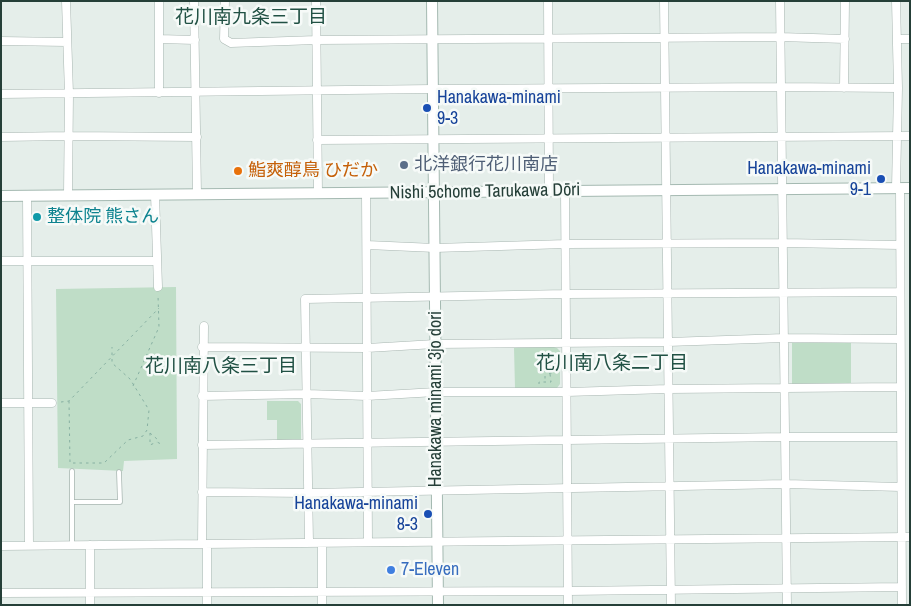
<!DOCTYPE html>
<html>
<head>
<meta charset="utf-8">
<style>
  body { margin:0 }
  #map { position:relative; width:911px; height:606px; overflow:hidden; background:#e5eeea; font-family:"Archivo Narrow",sans-serif }
  canvas { display:block }
  .frame { position:absolute; inset:0; border:2px solid #253f38; pointer-events:none }
</style>
</head>
<body>
<div id="map">
<canvas width="911" height="606"></canvas>
<div class="frame"></div>
</div>
<script>
const ctx = document.querySelector('canvas').getContext('2d');
ctx.lineJoin = 'round';
function fillPath(path, color) { ctx.fillStyle = color; ctx.fill(path, 'evenodd'); }
const poly = rows => new Path2D(rows.map(r => 'M' + r).join(''));
function strokePath(path, color, width, dash) { ctx.strokeStyle = color; ctx.lineWidth = width; ctx.lineCap = dash ? 'butt' : 'round'; ctx.setLineDash(dash || []); ctx.stroke(path); }
function write(font, color, halo, rows, align = 'center') {
  ctx.font = font + ' "Archivo Narrow","Noto Sans JP",sans-serif'; ctx.lineWidth = 5; ctx.setLineDash([]); ctx.textBaseline = 'middle'; ctx.strokeStyle = halo; ctx.fillStyle = color; for (const [text, x, y, turn = 0] of rows) {
    ctx.save(); ctx.translate(x, y); ctx.rotate((+turn || 0) * Math.PI / 180); ctx.textAlign = isNaN(turn) ? turn : align; if (halo) ctx.strokeText(text, 0, 0); ctx.fillText(text, 0, 0); ctx.restore();
  }
}
const green = poly([
  [176,287,177,459,124,461,123,471,58,468,56,289],
  [851,342,851,384,792,385,792,343],
  [542,343,557,348,560,351,560,384,557,388,539,392,515,388,514,348],
  [267,401,298,401,301,404,301,440,277,440,277,420,267,420]
]);
const path = poly([
  [541,352,541,354,552,354,552,373,545,374],
  [541,354,541,359,545,359,545,382],
  [539,384,539,382,551,382,550,374],
  [133,386,159,327,158,295],
  [69,401,70,463,104,463,128,440,143,436,147,430,149,410,130,379,112,363,112,347],
  [61,402,69,401,159,308],
  [150,433,150,445,157,442],
  [150,433,157,439,157,442,161,444]
]);
const lane = poly([
  [72,471,72,545],
  [72,502,120,502,119,472]
]);
const street = poly([
  [66,1,69,94,68,194],
  [194,1,197,194],
  [225,1,224,39,231,43,316,40,780,37,845,39],
  [316,1,318,193],
  [548,1,549,191],
  [664,1,671,605],
  [780,1,787,605],
  [896,1,898,88],
  [159,39,195,40],
  [897,39,910,39],
  [1,41,67,42],
  [844,88,845,1],
  [159,93,159,1],
  [1,94,433,89,781,87,898,88,896,188],
  [1,137,67,136,197,137],
  [317,140,910,136],
  [900,188,902,605],
  [565,191,568,605],
  [366,193,368,542],
  [155,194,158,287],
  [27,195,29,545],
  [367,245,435,248,566,244,783,243,900,245],
  [1,261,157,261],
  [202,347,367,348,435,344,668,342,784,338,900,339],
  [202,396,307,394,367,396,436,392,567,392,668,389,901,387],
  [1,403,52,403],
  [202,445,785,437,901,437],
  [202,492,308,493,786,484,901,487],
  [309,543,305,299,566,294,900,292],
  [322,543,322,605],
  [202,544,204,326],
  [207,544,207,605],
  [90,545,90,605],
  [1,546,910,537],
  [1,593,568,591,902,587]
]);
const secondary = poly([
  [432,1,438,605],
  [1,196,910,188]
]);
const markers = [
  [427,108,5,"#1a4fb4"],
  [404,165,5,"#5c6f8a"],
  [238,171,5,"#e8710a"],
  [881,179,5,"#1a4fb4"],
  [37,217,5,"#0f9aa8"],
  [428,514,5,"#1a4fb4"],
  [391,570,5,"#3f7fe0"]
];
const transitNames = [
  ["Hanakawa-minami",437,98,"left"],
  ["9-3",437,119,"left"],
  ["Hanakawa-minami",871,169],
  ["9-1",871,190],
  ["Hanakawa-minami",418,504],
  ["8-3",418,525]
];
const serviceNames = [
  ["北洋銀行花川南店",414,165]
];
const foodNames = [
  ["鮨爽醇鳥 ひだか",248,171]
];
const streetNames = [
  ["Nishi 5chome Tarukawa Dōri",485,192,-1],
  ["Hanakawa minami 3jo dori",436,399,-90]
];
const cultureNames = [
  ["整体院 熊さん",47,217]
];
const shopNames = [
  ["7-Eleven",401,570]
];
const neighbourhoodNames = [
  ["花川南九条三丁目",251,18],
  ["花川南八条二丁目",612,364],
  ["花川南八条三丁目",221,367]
];
fillPath(green, '#bfddc7');
strokePath(lane, '#a8b6b1', 5.5);
strokePath(street, '#a8b6b1', 9);
strokePath(secondary, '#a4b9b1', 12);
strokePath(path, '#87b0a2', 1, [2.5, 4]);
strokePath(lane, '#fff', 4);
strokePath(street, '#fff', 8);
strokePath(secondary, '#fff', 10);
for (const [x, y, r, color] of markers) { const dot = new Path2D(); dot.arc(x, y, r, 0, 2 * Math.PI); ctx.fillStyle = color; ctx.fill(dot); strokePath(dot, '#f6faf8', 2); }
write('18px', '#164399', '#f6faf8', transitNames, 'right');
write('18px', '#4e5e75', '#f6faf8', serviceNames, 'left');
write('18px', '#c56008', '#f6faf8', foodNames, 'left');
write('18px', '#253f38', '#f6faf8', streetNames);
write('18px', '#0d838f', '#f6faf8', cultureNames, 'left');
write('18px', '#366cbe', '#f6faf8', shopNames, 'left');
write('19px', '#215144', '#f6faf8', neighbourhoodNames);
</script>
</body>
</html>
